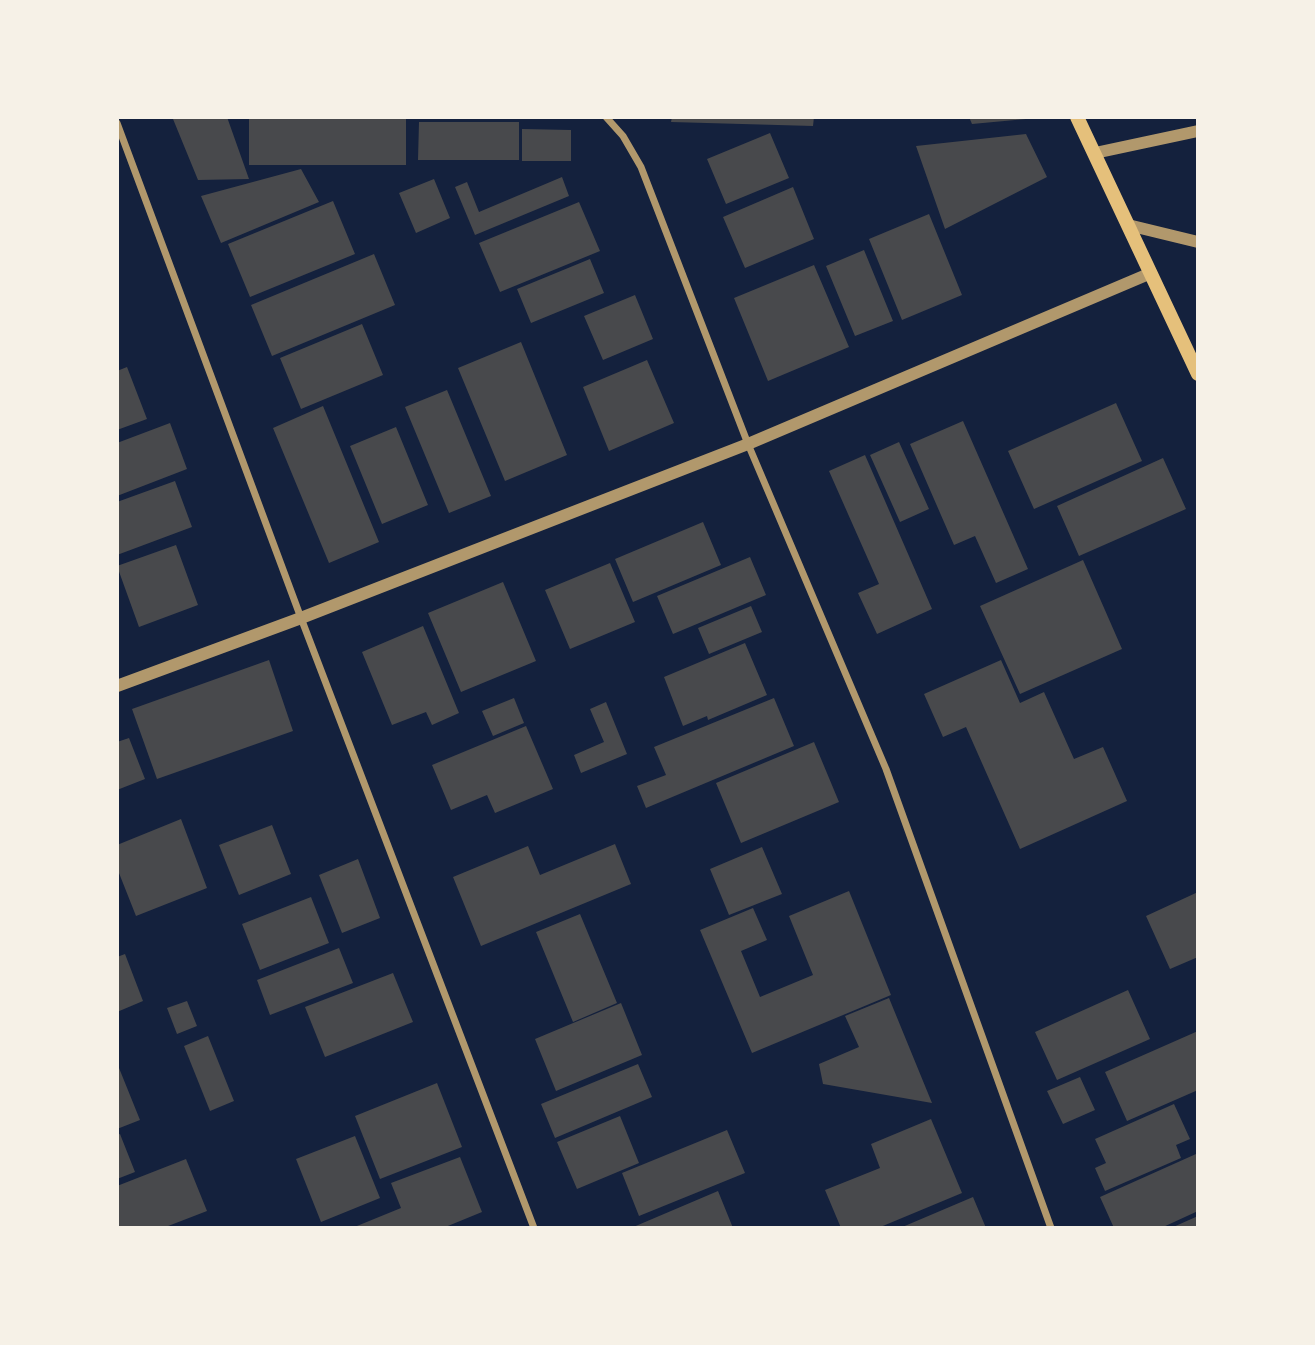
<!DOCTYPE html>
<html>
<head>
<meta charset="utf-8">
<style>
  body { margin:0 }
  #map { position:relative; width:1315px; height:1345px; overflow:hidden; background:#14213d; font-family:Overpass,sans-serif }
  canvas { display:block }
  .frame { position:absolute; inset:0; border:119px solid #f6f1e7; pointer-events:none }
</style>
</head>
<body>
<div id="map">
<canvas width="1315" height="1345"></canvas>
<div class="frame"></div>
</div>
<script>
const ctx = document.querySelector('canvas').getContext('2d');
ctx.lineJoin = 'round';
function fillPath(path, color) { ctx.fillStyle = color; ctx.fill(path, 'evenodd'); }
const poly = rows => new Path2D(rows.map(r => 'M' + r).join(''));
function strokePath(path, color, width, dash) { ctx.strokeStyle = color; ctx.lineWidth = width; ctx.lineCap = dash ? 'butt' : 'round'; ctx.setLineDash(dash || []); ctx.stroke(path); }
const building = poly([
  [188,117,227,117,249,179,198,180,173,119],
  [249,117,406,117,406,165,249,165],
  [672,117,814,117,813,126,671,122],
  [969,117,1026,117,1026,119,972,124],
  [419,122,519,122,519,160,418,160],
  [522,129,571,130,571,161,522,161],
  [770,133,789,178,726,204,707,159],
  [1026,134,1047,177,945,229,916,146],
  [301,169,319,202,221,243,201,196],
  [562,177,569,196,475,235,455,187,467,182,479,212],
  [434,179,450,218,416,233,399,193],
  [793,187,814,239,745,268,723,217],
  [333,201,355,254,250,297,228,244],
  [579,202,600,251,500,292,479,243],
  [929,214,962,295,902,320,869,239],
  [864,250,893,321,855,336,826,266],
  [374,254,395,305,272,356,251,305],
  [590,259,604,293,531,323,517,289],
  [814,265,849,347,768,381,734,298],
  [635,295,653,339,603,360,584,316],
  [362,324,383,375,301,409,280,358],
  [521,342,567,455,505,481,458,368],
  [647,360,674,423,609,451,583,387],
  [127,367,147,419,117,430,117,371],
  [447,390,491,496,449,513,405,407],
  [1116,403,1142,461,1034,509,1008,451],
  [323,406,379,542,329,563,273,428],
  [963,421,1028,569,996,583,975,536,954,545,910,444],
  [170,423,187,469,117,496,117,443],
  [396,427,428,505,382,524,350,446],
  [899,442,929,509,900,522,870,455],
  [865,455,932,609,877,634,858,593,879,584,829,471],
  [1163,458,1186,509,1079,556,1057,506],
  [175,481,192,527,117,555,117,502],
  [703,522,721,565,633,602,615,559],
  [176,545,198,605,139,627,117,566],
  [750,557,766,595,673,634,657,596],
  [1083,560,1122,649,1020,694,980,606],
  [610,563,635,622,570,649,545,590],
  [503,582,536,661,461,692,428,613],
  [751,606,762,632,709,654,698,628],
  [423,626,459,713,432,725,426,712,392,725,362,652],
  [745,643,767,695,708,720,707,716,683,726,664,677],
  [269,660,293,731,157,779,132,709],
  [1001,660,1020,703,1044,692,1074,759,1103,747,1127,801,1020,849,966,727,943,737,924,694],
  [514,698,524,723,493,736,482,711],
  [774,698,794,746,646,808,637,786,666,775,654,747],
  [606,702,627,754,581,773,574,755,604,742,590,709],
  [526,726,553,789,495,813,487,795,451,810,432,765],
  [129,738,145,779,117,790,117,742],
  [814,742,839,802,741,843,716,783],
  [181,819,207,888,136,916,117,868,117,845],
  [272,825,291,874,239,895,219,845],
  [615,844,631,884,481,946,453,877,528,846,540,875],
  [762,847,782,894,729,915,710,869],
  [358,859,380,918,342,933,319,875],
  [849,891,891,995,752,1053,700,930,753,908,767,940,741,951,760,997,813,975,789,916],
  [1198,892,1198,957,1170,969,1146,916],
  [311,897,329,943,260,970,242,924],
  [580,914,617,1003,573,1022,536,932],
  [339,948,353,983,270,1015,257,980],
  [125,954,143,1001,117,1012,117,957],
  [393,973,413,1022,325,1057,305,1007],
  [1128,990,1150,1039,1057,1080,1035,1032],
  [889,998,932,1103,823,1084,819,1064,859,1047,845,1016],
  [187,1001,197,1026,177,1034,167,1008],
  [621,1003,642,1055,556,1091,535,1039],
  [1198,1031,1198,1090,1127,1121,1105,1072],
  [208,1036,234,1101,210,1111,184,1046],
  [117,1063,140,1120,117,1129],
  [638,1064,652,1097,555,1138,541,1104],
  [1080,1077,1095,1110,1063,1124,1047,1091],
  [437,1083,462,1147,380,1179,355,1116],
  [1174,1104,1190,1139,1176,1145,1181,1158,1105,1191,1095,1168,1106,1163,1095,1139],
  [620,1116,639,1163,577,1189,557,1142],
  [931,1119,962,1193,878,1228,841,1228,825,1190,880,1168,871,1144],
  [727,1130,745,1173,639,1216,622,1173],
  [120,1134,135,1172,117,1179,117,1135],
  [355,1136,380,1198,321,1222,296,1159],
  [1196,1154,1198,1159,1198,1211,1161,1228,1114,1228,1100,1197],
  [460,1157,482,1212,443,1228,352,1228,401,1208,391,1183],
  [186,1159,207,1211,163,1228,117,1228,117,1186],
  [718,1191,733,1228,631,1228],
  [973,1197,986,1228,900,1228],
  [1198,1216,1198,1228,1171,1228]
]);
const minor = poly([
  [606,117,623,136,641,167,748,444,886,769,1051,1228],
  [117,123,301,618,534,1228]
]);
const tertiary = poly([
  [1095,153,1198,131],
  [1128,225,1198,242],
  [117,686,301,618,748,444,1151,273]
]);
const secondary = poly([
  [1077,117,1198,374]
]);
fillPath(building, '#48494c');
strokePath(minor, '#b1986c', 7);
strokePath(tertiary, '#b1986c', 12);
strokePath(secondary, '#e5c07b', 14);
</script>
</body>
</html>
